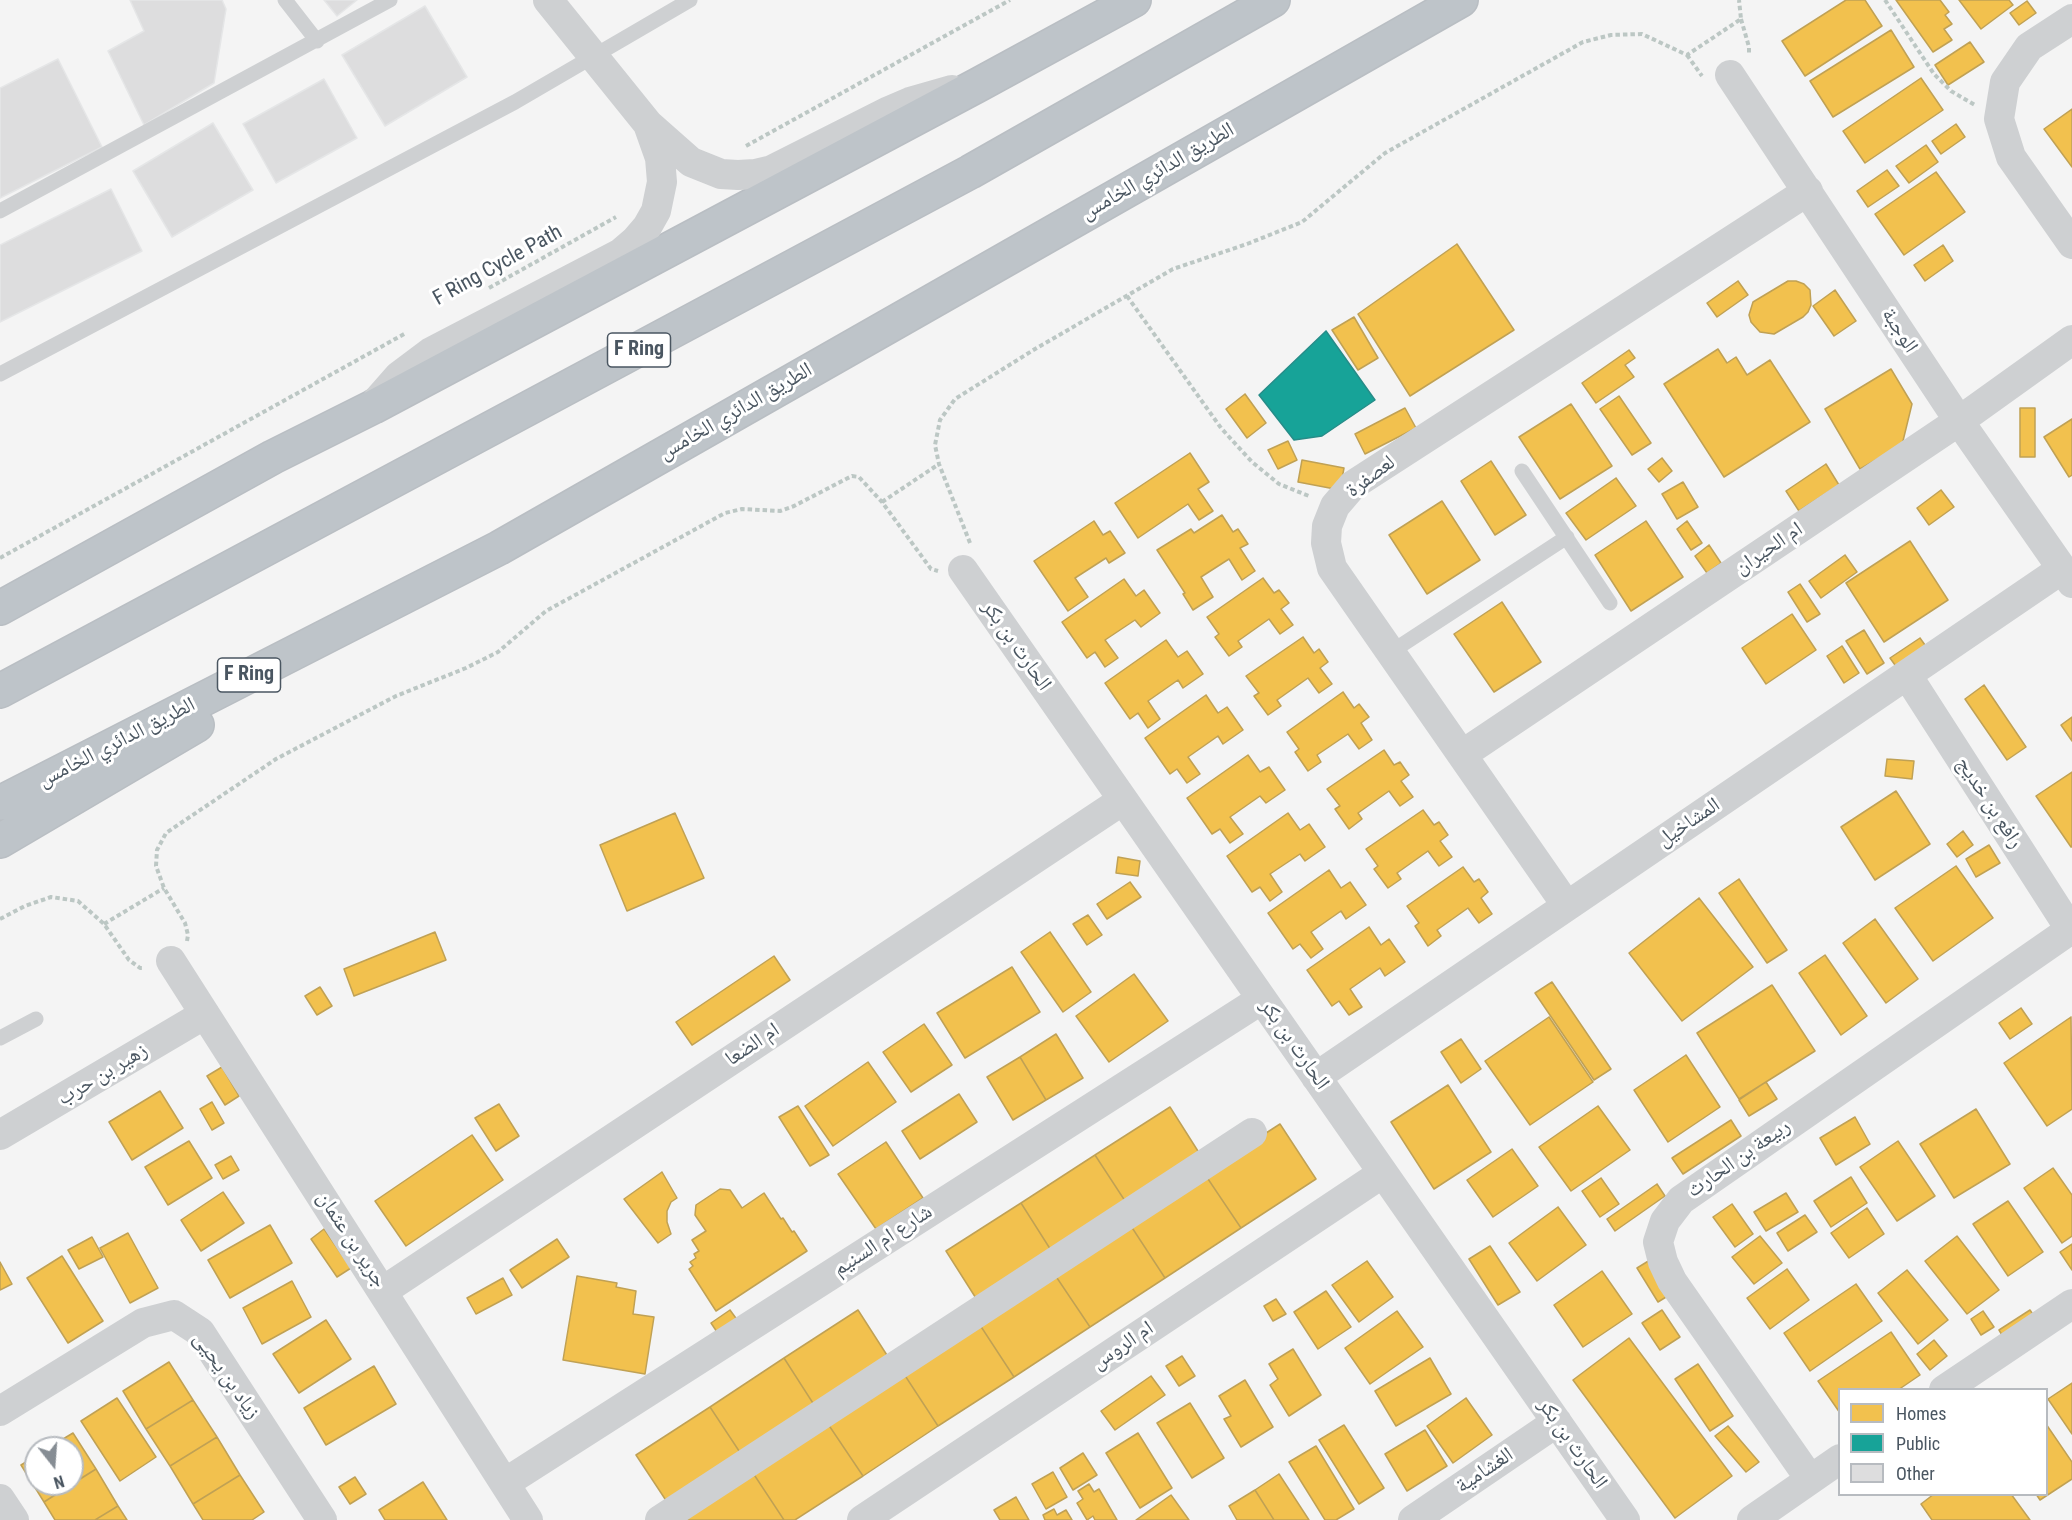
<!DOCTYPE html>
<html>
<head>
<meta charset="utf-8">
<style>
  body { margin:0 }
  #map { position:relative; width:2072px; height:1520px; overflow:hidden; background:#f4f4f4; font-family:"Roboto Condensed",sans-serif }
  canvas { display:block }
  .legend { position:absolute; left:1838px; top:1388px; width:210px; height:108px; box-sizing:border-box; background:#fff; border:2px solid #b7bbc0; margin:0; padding:8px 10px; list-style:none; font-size:18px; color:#4a5661 }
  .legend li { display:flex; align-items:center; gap:12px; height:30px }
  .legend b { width:30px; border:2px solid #b7bbc0 }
  .north { position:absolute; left:24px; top:1436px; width:60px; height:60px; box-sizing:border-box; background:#fff; border:2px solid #b7bbc0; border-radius:50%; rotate:163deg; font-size:16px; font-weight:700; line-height:24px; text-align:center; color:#4a5661 }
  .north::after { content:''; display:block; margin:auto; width:21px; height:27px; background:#868d94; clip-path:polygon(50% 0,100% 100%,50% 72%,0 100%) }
</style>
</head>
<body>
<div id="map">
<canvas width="2072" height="1520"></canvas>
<ul class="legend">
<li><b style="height:16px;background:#f2c14e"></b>Homes</li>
<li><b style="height:16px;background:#17a398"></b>Public</li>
<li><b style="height:16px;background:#ddddde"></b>Other</li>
</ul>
<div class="north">N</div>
</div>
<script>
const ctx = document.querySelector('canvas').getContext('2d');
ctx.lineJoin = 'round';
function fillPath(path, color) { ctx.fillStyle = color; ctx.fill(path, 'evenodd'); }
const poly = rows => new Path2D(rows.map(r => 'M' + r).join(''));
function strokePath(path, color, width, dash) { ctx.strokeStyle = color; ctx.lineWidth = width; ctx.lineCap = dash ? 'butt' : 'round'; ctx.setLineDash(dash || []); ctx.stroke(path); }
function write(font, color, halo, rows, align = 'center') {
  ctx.font = font + ' "Roboto Condensed","Noto Naskh Arabic",sans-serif'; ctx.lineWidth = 6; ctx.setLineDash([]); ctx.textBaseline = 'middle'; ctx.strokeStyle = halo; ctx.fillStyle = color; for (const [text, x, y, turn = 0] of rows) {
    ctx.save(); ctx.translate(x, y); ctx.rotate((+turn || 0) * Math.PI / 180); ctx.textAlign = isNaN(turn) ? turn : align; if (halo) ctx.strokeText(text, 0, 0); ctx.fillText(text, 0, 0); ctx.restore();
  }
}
const homes = poly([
  [1846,0,1865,0,1882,26,1805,76,1782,41,1846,0],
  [1896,0,1940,0,1949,12,1945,15,1952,24,1944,29,1952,40,1933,52,1896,0],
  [1959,0,2009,0,2013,5,1981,29,1959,0],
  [2027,1,2036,13,2019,25,2010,13,2027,1],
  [1891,30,1914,67,1833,117,1810,81,1891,30],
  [1970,42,1984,62,1948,85,1935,65,1970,42],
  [1921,78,1943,110,1865,163,1843,131,1921,78],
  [2072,109,2072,167,2044,129,2072,109],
  [1956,124,1965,137,1941,154,1932,141,1956,124],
  [1926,145,1938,162,1909,183,1896,166,1926,145],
  [1887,170,1899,186,1868,207,1857,191,1887,170],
  [1936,172,1965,212,1904,255,1875,214,1936,172],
  [1457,244,1514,330,1410,396,1358,314,1457,244],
  [1943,245,1953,261,1925,281,1914,265,1943,245],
  [1738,281,1748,295,1717,317,1707,303,1738,281],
  [1788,281,1796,281,1804,284,1810,290,1811,305,1808,312,1803,317,1774,334,1760,332,1751,322,1749,315,1753,302,1788,281],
  [1835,290,1856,321,1834,336,1813,306,1835,290],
  [1354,317,1378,358,1358,370,1332,330,1354,317],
  [1718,349,1727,363,1736,357,1747,375,1770,360,1810,422,1724,477,1664,384,1718,349],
  [1629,350,1635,358,1625,365,1634,377,1596,403,1582,383,1629,350],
  [1891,369,1912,404,1902,445,1860,469,1825,409,1891,369],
  [1245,394,1266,423,1247,438,1226,409,1245,394],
  [1619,396,1651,443,1632,455,1600,409,1619,396],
  [1571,404,1612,466,1560,499,1519,437,1571,404],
  [1405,408,1416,428,1365,454,1355,434,1405,408],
  [2020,408,2035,408,2035,457,2020,457,2020,408],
  [2072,419,2072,475,2069,477,2044,437,2072,419],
  [1288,441,1297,460,1278,469,1268,450,1288,441],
  [1190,453,1209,482,1198,489,1213,511,1199,520,1188,504,1138,538,1115,503,1190,453],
  [1662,458,1672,471,1659,482,1648,469,1662,458],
  [1302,460,1344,468,1340,490,1298,482,1302,460],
  [1491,461,1526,515,1495,535,1461,481,1491,461],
  [1826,464,1839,485,1799,511,1786,491,1826,464],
  [1616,478,1636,506,1586,540,1566,513,1616,478],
  [1683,482,1698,507,1677,519,1662,494,1683,482],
  [1941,490,1954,507,1929,525,1917,508,1941,490],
  [1442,501,1480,560,1427,594,1389,535,1442,501],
  [1222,515,1233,532,1238,529,1248,544,1240,548,1255,571,1242,580,1229,559,1201,577,1213,597,1193,610,1183,594,1185,593,1157,550,1191,529,1194,533,1222,515],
  [1094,521,1103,535,1110,531,1125,553,1109,563,1106,558,1075,578,1088,597,1068,611,1034,561,1094,521],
  [1646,521,1683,577,1631,611,1595,555,1646,521],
  [1687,521,1702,543,1691,550,1677,529,1687,521],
  [1910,541,1948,600,1884,642,1846,583,1910,541],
  [1709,545,1721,563,1707,573,1695,556,1709,545],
  [1845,555,1857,572,1821,598,1809,581,1845,555],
  [1263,578,1274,593,1279,590,1289,603,1281,609,1293,625,1280,634,1269,619,1238,641,1242,647,1229,656,1215,637,1219,634,1207,617,1263,578],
  [1124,579,1136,596,1144,590,1160,613,1141,627,1135,620,1105,640,1118,658,1105,667,1095,652,1087,658,1062,622,1124,579],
  [1800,584,1820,614,1807,622,1788,592,1800,584],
  [1502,602,1541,662,1494,692,1454,634,1502,602],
  [1792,614,1816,650,1766,684,1742,648,1792,614],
  [1864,630,1884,663,1867,674,1846,641,1864,630],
  [1303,637,1314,653,1319,649,1328,662,1320,668,1332,684,1319,693,1308,678,1277,700,1281,706,1268,715,1254,696,1259,693,1246,676,1303,637],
  [1920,638,1930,652,1900,672,1890,658,1920,638],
  [1166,640,1178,657,1187,651,1203,674,1183,688,1178,680,1148,701,1160,719,1148,728,1138,713,1130,719,1105,683,1166,640],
  [1842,646,1859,673,1844,683,1827,656,1842,646],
  [1984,685,2026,747,2007,760,1965,699,1984,685],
  [1343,692,1354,708,1359,704,1369,717,1361,723,1372,740,1359,749,1348,734,1317,755,1321,762,1308,771,1295,752,1299,749,1287,732,1343,692],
  [1206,695,1218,713,1227,707,1243,730,1223,744,1218,736,1188,757,1200,774,1187,783,1177,769,1170,774,1145,738,1206,695],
  [2072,717,2072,741,2061,725,2072,717],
  [1384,750,1394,765,1400,762,1409,775,1401,781,1413,797,1400,806,1389,791,1358,813,1362,819,1349,829,1335,809,1340,806,1327,789,1384,750],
  [1248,755,1260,772,1269,767,1285,790,1266,803,1260,796,1230,817,1243,834,1230,843,1220,829,1212,834,1187,798,1248,755],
  [1887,759,1914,761,1912,779,1885,776,1887,759],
  [2072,772,2072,847,2071,847,2036,796,2072,772],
  [1896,791,1930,844,1875,880,1841,827,1896,791],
  [1423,810,1434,825,1439,822,1448,835,1440,841,1452,857,1439,866,1428,851,1397,873,1401,879,1388,888,1374,869,1378,866,1366,849,1423,810],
  [675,813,704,878,627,911,600,845,675,813],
  [1288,813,1300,830,1309,824,1325,847,1305,861,1300,854,1270,874,1282,892,1270,901,1260,887,1252,892,1227,856,1288,813],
  [1963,831,1973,845,1957,857,1947,844,1963,831],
  [1989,845,2000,863,1976,877,1966,859,1989,845],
  [1118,857,1140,861,1138,876,1116,873,1118,857],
  [1956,866,1993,918,1933,961,1895,908,1956,866],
  [1463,867,1474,882,1479,879,1488,892,1481,898,1492,914,1479,923,1468,908,1437,930,1441,936,1428,946,1415,926,1419,923,1407,906,1463,867],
  [1329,870,1341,888,1350,882,1366,905,1346,919,1341,911,1311,932,1323,949,1311,958,1300,944,1293,949,1268,913,1329,870],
  [1739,879,1787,950,1767,963,1719,893,1739,879],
  [1130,882,1141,897,1107,919,1097,904,1130,882],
  [1699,898,1753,967,1682,1021,1629,953,1699,898],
  [1088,915,1102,935,1087,945,1073,924,1088,915],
  [1875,919,1918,979,1886,1003,1843,943,1875,919],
  [1369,927,1381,945,1389,939,1405,962,1385,976,1380,968,1350,989,1362,1007,1349,1015,1339,1001,1332,1006,1307,970,1369,927],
  [435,932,446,960,354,996,344,969,435,932],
  [1050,932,1091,992,1063,1012,1021,952,1050,932],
  [1825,955,1867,1016,1841,1035,1799,973,1825,955],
  [774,956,790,980,692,1045,676,1022,774,956],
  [1012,967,1040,1012,965,1058,937,1013,1012,967],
  [1134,974,1168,1021,1109,1062,1076,1016,1134,974],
  [1552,982,1611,1069,1594,1080,1535,993,1552,982],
  [1772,985,1815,1051,1739,1099,1697,1033,1772,985],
  [320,987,332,1006,317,1015,305,996,320,987],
  [2021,1008,2032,1024,2010,1039,1999,1023,2021,1008],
  [1549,1017,1593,1082,1530,1125,1485,1061,1549,1017],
  [2071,1017,2072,1109,2047,1126,2004,1063,2071,1017],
  [924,1024,952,1065,911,1092,883,1052,924,1024],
  [1056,1034,1083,1078,1046,1100,1020,1057,1056,1034],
  [1461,1039,1481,1069,1461,1083,1441,1052,1461,1039],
  [1686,1055,1720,1107,1668,1142,1634,1090,1686,1055],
  [1020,1057,1046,1100,1013,1120,987,1077,1020,1057],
  [868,1062,896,1102,833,1146,805,1106,868,1062],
  [222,1067,239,1096,225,1105,207,1076,222,1067],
  [1766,1082,1777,1099,1749,1116,1739,1100,1766,1082],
  [1448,1085,1491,1152,1434,1189,1391,1122,1448,1085],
  [160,1091,183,1128,132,1160,109,1122,160,1091],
  [959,1094,977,1122,920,1159,902,1131,959,1094],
  [212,1102,224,1123,212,1130,200,1109,212,1102],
  [499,1104,519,1136,496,1151,475,1118,499,1104],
  [798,1106,829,1155,810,1166,779,1117,798,1106],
  [1598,1106,1630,1150,1571,1191,1539,1147,1598,1106],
  [1170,1107,1203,1159,1129,1207,1095,1155,1170,1107],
  [1976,1109,2010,1164,1954,1198,1920,1144,1976,1109],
  [1855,1117,1870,1144,1836,1165,1820,1138,1855,1117],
  [1731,1120,1741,1136,1683,1174,1672,1158,1731,1120],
  [1280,1124,1316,1179,1241,1228,1204,1173,1280,1124],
  [472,1135,503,1180,406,1246,375,1201,472,1135],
  [189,1141,212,1178,168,1205,145,1167,189,1141],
  [1898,1141,1935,1196,1897,1221,1860,1167,1898,1141],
  [886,1142,923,1198,876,1229,838,1174,886,1142],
  [1512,1149,1538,1186,1493,1217,1467,1180,1512,1149],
  [1095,1155,1129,1207,1054,1255,1021,1203,1095,1155],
  [231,1156,239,1170,223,1179,215,1165,231,1156],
  [2053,1168,2072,1195,2072,1236,2062,1243,2024,1188,2053,1168],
  [662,1172,677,1198,671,1202,667,1211,667,1222,671,1234,658,1243,624,1199,662,1172],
  [1204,1173,1241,1228,1165,1278,1129,1223,1204,1173],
  [1851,1177,1867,1203,1831,1227,1814,1201,1851,1177],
  [1601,1178,1619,1204,1600,1217,1582,1191,1601,1178],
  [1657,1184,1665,1196,1615,1231,1607,1219,1657,1184],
  [720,1189,730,1190,742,1208,764,1193,781,1219,783,1218,792,1232,794,1231,807,1251,716,1311,689,1269,693,1266,690,1262,696,1258,694,1254,699,1251,692,1240,706,1231,695,1215,696,1205,720,1189],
  [223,1192,244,1223,201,1251,181,1220,223,1192],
  [1786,1193,1798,1212,1766,1231,1754,1212,1786,1193],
  [2008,1201,2043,1252,2008,1276,1973,1224,2008,1201],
  [1021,1203,1054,1255,979,1303,946,1251,1021,1203],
  [1732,1204,1753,1234,1735,1247,1713,1217,1732,1204],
  [1558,1207,1586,1245,1537,1281,1509,1243,1558,1207],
  [1867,1208,1884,1234,1849,1258,1831,1233,1867,1208],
  [1805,1215,1817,1232,1788,1251,1777,1233,1805,1215],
  [1129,1223,1165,1278,1090,1327,1053,1272,1129,1223],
  [270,1225,292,1263,230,1298,208,1260,270,1225],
  [324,1229,351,1268,337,1277,311,1239,324,1229],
  [128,1233,158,1288,130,1303,100,1248,128,1233],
  [1760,1236,1782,1263,1754,1284,1732,1257,1760,1236],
  [1957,1236,1999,1290,1967,1314,1925,1261,1957,1236],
  [92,1237,103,1257,79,1269,68,1250,92,1237],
  [557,1239,569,1257,522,1288,510,1270,557,1239],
  [2072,1244,2072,1270,2060,1252,2072,1244],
  [1490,1246,1520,1292,1498,1305,1469,1259,1490,1246],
  [62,1256,103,1321,68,1343,27,1278,62,1256],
  [1650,1260,1671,1294,1658,1302,1637,1268,1650,1260],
  [1367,1261,1393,1297,1359,1322,1332,1285,1367,1261],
  [0,1262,12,1284,0,1290,0,1262],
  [1787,1269,1809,1300,1770,1329,1747,1298,1787,1269],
  [1907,1270,1948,1320,1918,1344,1878,1293,1907,1270],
  [1602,1271,1632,1314,1583,1347,1554,1305,1602,1271],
  [1053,1272,1090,1327,1014,1377,978,1322,1053,1272],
  [577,1276,617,1283,616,1287,636,1291,633,1314,654,1317,645,1374,563,1360,577,1276],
  [503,1278,512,1295,476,1314,467,1298,503,1278],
  [292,1281,311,1317,262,1344,243,1308,292,1281],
  [1856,1284,1882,1321,1810,1371,1784,1333,1856,1284],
  [1326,1291,1351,1327,1318,1349,1294,1312,1326,1291],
  [1276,1299,1286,1314,1273,1321,1264,1306,1276,1299],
  [730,1310,738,1321,719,1335,711,1323,730,1310],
  [858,1310,892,1363,818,1411,784,1358,858,1310],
  [1662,1310,1680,1337,1660,1350,1642,1323,1662,1310],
  [2030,1310,2038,1322,2006,1342,1999,1330,2030,1310],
  [1397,1311,1423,1347,1370,1384,1345,1348,1397,1311],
  [1983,1311,1994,1327,1981,1335,1971,1319,1983,1311],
  [326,1320,351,1359,299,1393,273,1354,326,1320],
  [978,1322,1014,1377,938,1426,902,1371,978,1322],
  [1891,1332,1920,1375,1898,1390,1840,1390,1840,1413,1818,1381,1891,1332],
  [1629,1338,1732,1476,1675,1518,1573,1380,1629,1338],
  [1934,1340,1947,1356,1930,1370,1917,1354,1934,1340],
  [1293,1349,1321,1395,1289,1416,1270,1385,1278,1379,1269,1364,1293,1349],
  [1182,1356,1195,1376,1179,1386,1166,1366,1182,1356],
  [784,1358,818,1411,745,1460,710,1407,784,1358],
  [1430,1358,1451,1394,1396,1426,1375,1391,1430,1358],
  [169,1362,193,1400,146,1429,123,1391,169,1362],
  [1698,1364,1733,1416,1710,1431,1675,1379,1698,1364],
  [374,1366,396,1404,326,1445,304,1408,374,1366],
  [902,1371,938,1426,863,1476,826,1421,902,1371],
  [1151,1376,1165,1395,1115,1430,1101,1411,1151,1376],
  [1245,1380,1273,1427,1241,1447,1224,1419,1231,1416,1219,1396,1245,1380],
  [2072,1383,2072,1434,2048,1399,2072,1383],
  [117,1398,156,1457,120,1481,81,1421,117,1398],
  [1466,1398,1492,1435,1453,1463,1427,1426,1466,1398],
  [193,1400,217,1437,170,1466,146,1429,193,1400],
  [1190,1403,1224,1458,1192,1478,1157,1423,1190,1403],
  [710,1407,745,1460,671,1508,636,1455,710,1407],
  [826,1421,863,1476,795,1520,784,1520,751,1470,826,1421],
  [2046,1424,2072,1462,2072,1479,2040,1500,2036,1494,2046,1494,2046,1424],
  [1344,1425,1384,1488,1359,1504,1319,1440,1344,1425],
  [1728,1426,1759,1462,1746,1472,1715,1436,1728,1426],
  [1425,1430,1447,1466,1407,1491,1385,1454,1425,1430],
  [73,1433,96,1469,72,1484,72,1448,48,1448,73,1433],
  [1138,1433,1172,1488,1140,1508,1106,1453,1138,1433],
  [217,1437,240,1475,193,1504,170,1466,217,1437],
  [1316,1446,1354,1509,1336,1520,1325,1520,1289,1462,1316,1446],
  [1083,1453,1097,1475,1073,1490,1060,1468,1083,1453],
  [36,1456,36,1484,72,1484,44,1502,21,1465,36,1456],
  [96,1469,118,1506,95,1520,55,1520,44,1502,96,1469],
  [751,1470,784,1520,676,1520,751,1470],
  [1053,1472,1067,1497,1046,1509,1032,1484,1053,1472],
  [1279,1474,1309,1520,1274,1520,1255,1490,1279,1474],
  [240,1475,264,1512,252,1520,203,1520,193,1504,240,1475],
  [355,1477,366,1494,350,1504,339,1487,355,1477],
  [423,1482,447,1520,385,1520,379,1510,423,1482],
  [1089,1484,1094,1492,1099,1489,1117,1520,1095,1520,1093,1516,1087,1520,1077,1503,1083,1499,1078,1491,1089,1484],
  [1255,1490,1274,1520,1237,1520,1229,1506,1255,1490],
  [1934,1494,2011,1494,2030,1520,1932,1520,1921,1504,1934,1494],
  [1171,1495,1189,1520,1136,1520,1171,1495],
  [1016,1497,1029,1520,1000,1520,994,1510,1016,1497],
  [118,1506,127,1520,95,1520,118,1506],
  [1054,1509,1057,1515,1066,1510,1072,1520,1045,1520,1043,1515,1054,1509]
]);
const public = poly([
  [1326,331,1375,400,1322,436,1294,440,1259,395,1326,331]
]);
const building = poly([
  [130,0,222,0,226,9,214,83,144,125,108,51,144,31,130,0],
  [324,0,357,0,337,16,324,0],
  [425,6,467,77,385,126,342,55,425,6],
  [58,59,102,147,0,198,0,88,58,59],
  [324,79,357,138,276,183,243,124,324,79],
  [213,123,253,190,172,237,133,171,213,123],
  [111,189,142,251,0,322,0,245,111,189]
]);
const path = poly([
  [1885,0,1934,74,1951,91,1975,105],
  [1741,19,1749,47,1749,55],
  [1687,55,1702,76],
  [746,146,1010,0],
  [489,288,616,217],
  [1127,296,1221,428,1252,462,1279,484,1309,496],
  [882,502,939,464],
  [970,543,939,464,935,445,940,420,955,399,1035,349,1173,269,1247,244,1302,222,1385,153,1583,42,1611,35,1642,34,1687,55,1741,19,1739,0],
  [0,558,406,333],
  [0,919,25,906,51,897,78,901,104,924,129,960,140,968,144,968],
  [104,924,164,888],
  [187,941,188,935,185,923,164,888,156,866,157,850,166,833,276,759,396,696,466,668,498,652,546,611,725,513,742,509,780,511,794,506,846,479,852,476,859,477,882,502,931,569,938,571]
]);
const lane = poly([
  [285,0,317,41],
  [0,211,390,0],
  [0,374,515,102,690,0],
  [1522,471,1610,603],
  [1391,652,1567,537],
  [0,1038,36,1019]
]);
const street = poly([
  [548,0,648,124,691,162,721,174,738,175,755,174,772,170,889,111,910,102,952,90],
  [2072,19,2029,47,2005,82,1999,119,2011,157,2072,244],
  [1730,75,1959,421,2072,583],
  [377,401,399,376,431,352,621,253,635,241,647,227,656,211,662,182,660,158,649,127],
  [963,570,1625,1520],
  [1907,675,2072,932],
  [1463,754,1959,421,2072,340],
  [1567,906,1332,568,1326,543,1327,526,1335,506,1353,485,1808,191],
  [171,961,528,1520],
  [1316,1077,2062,569],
  [0,1135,205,1014],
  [383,1291,1123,800],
  [1944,1390,2072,1304],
  [0,1411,143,1323,174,1315,200,1332,322,1520],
  [1810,1479,1672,1281,1663,1262,1658,1242,1665,1221,1681,1200,2070,930],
  [505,1483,1262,999],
  [0,1499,14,1520],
  [660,1520,1252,1133],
  [862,1520,1383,1173],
  [1413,1520,1557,1422],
  [1752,1520,1840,1459]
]);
const highway = poly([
  [0,608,273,457,373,407,978,85,1134,0],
  [0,691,970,172,1273,0],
  [0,803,499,548,1461,0],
  [0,841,197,725]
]);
const shields = [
  [639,350,63],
  [249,675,63]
];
const shieldNames = [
  ["F Ring",639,350],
  ["F Ring",249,675]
];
const streetNames = [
  ["الطريق الدائري الخامس",1158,172,-30],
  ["F Ring Cycle Path",498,266,-29],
  ["الوجبة",1899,331,57],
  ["الطريق الدائري الخامس",736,412,-30],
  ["لعصفرة",1371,477,-37],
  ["ام الحيران",1769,549,-34],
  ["الحارث بن بكر",1016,646,55],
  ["الطريق الدائري الخامس",117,743,-27],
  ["رافع بن خديج",1989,803,57],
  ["المشاخيل",1689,823,-34],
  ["ام الضعا",753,1045,-34],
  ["الحارث بن بكر",1294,1045,55],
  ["زهير بن حرب",103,1075,-31],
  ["ربيعة بن الحارث",1739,1159,-35],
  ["جرير بن عثمان",351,1240,57],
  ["شارع ام السنيم",883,1241,-33],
  ["ام الروس",1123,1346,-34],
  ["زياد بن يحيى",226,1376,55],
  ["الحارث بن بكر",1572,1444,55],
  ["الغشامية",1485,1471,-34]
];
fillPath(homes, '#f2c14e');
strokePath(homes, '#c0a154', 1.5);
fillPath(public, '#17a398');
strokePath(public, '#268c88', 1.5);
fillPath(building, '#ddddde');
strokePath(building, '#e5e6e7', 1.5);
strokePath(highway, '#b9bec3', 36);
strokePath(path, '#bcc7c4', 4, [4.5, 3]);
strokePath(lane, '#ced0d2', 15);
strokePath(street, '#ced0d2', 30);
strokePath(highway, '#bec4c9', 33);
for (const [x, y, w] of shields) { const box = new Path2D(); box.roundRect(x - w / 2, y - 17, w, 34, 4.5); ctx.fillStyle = '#fff'; ctx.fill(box); strokePath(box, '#4a5661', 1.5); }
write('bold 20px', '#4a5661', null, shieldNames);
write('21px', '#4a5661', '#fff', streetNames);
</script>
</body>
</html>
